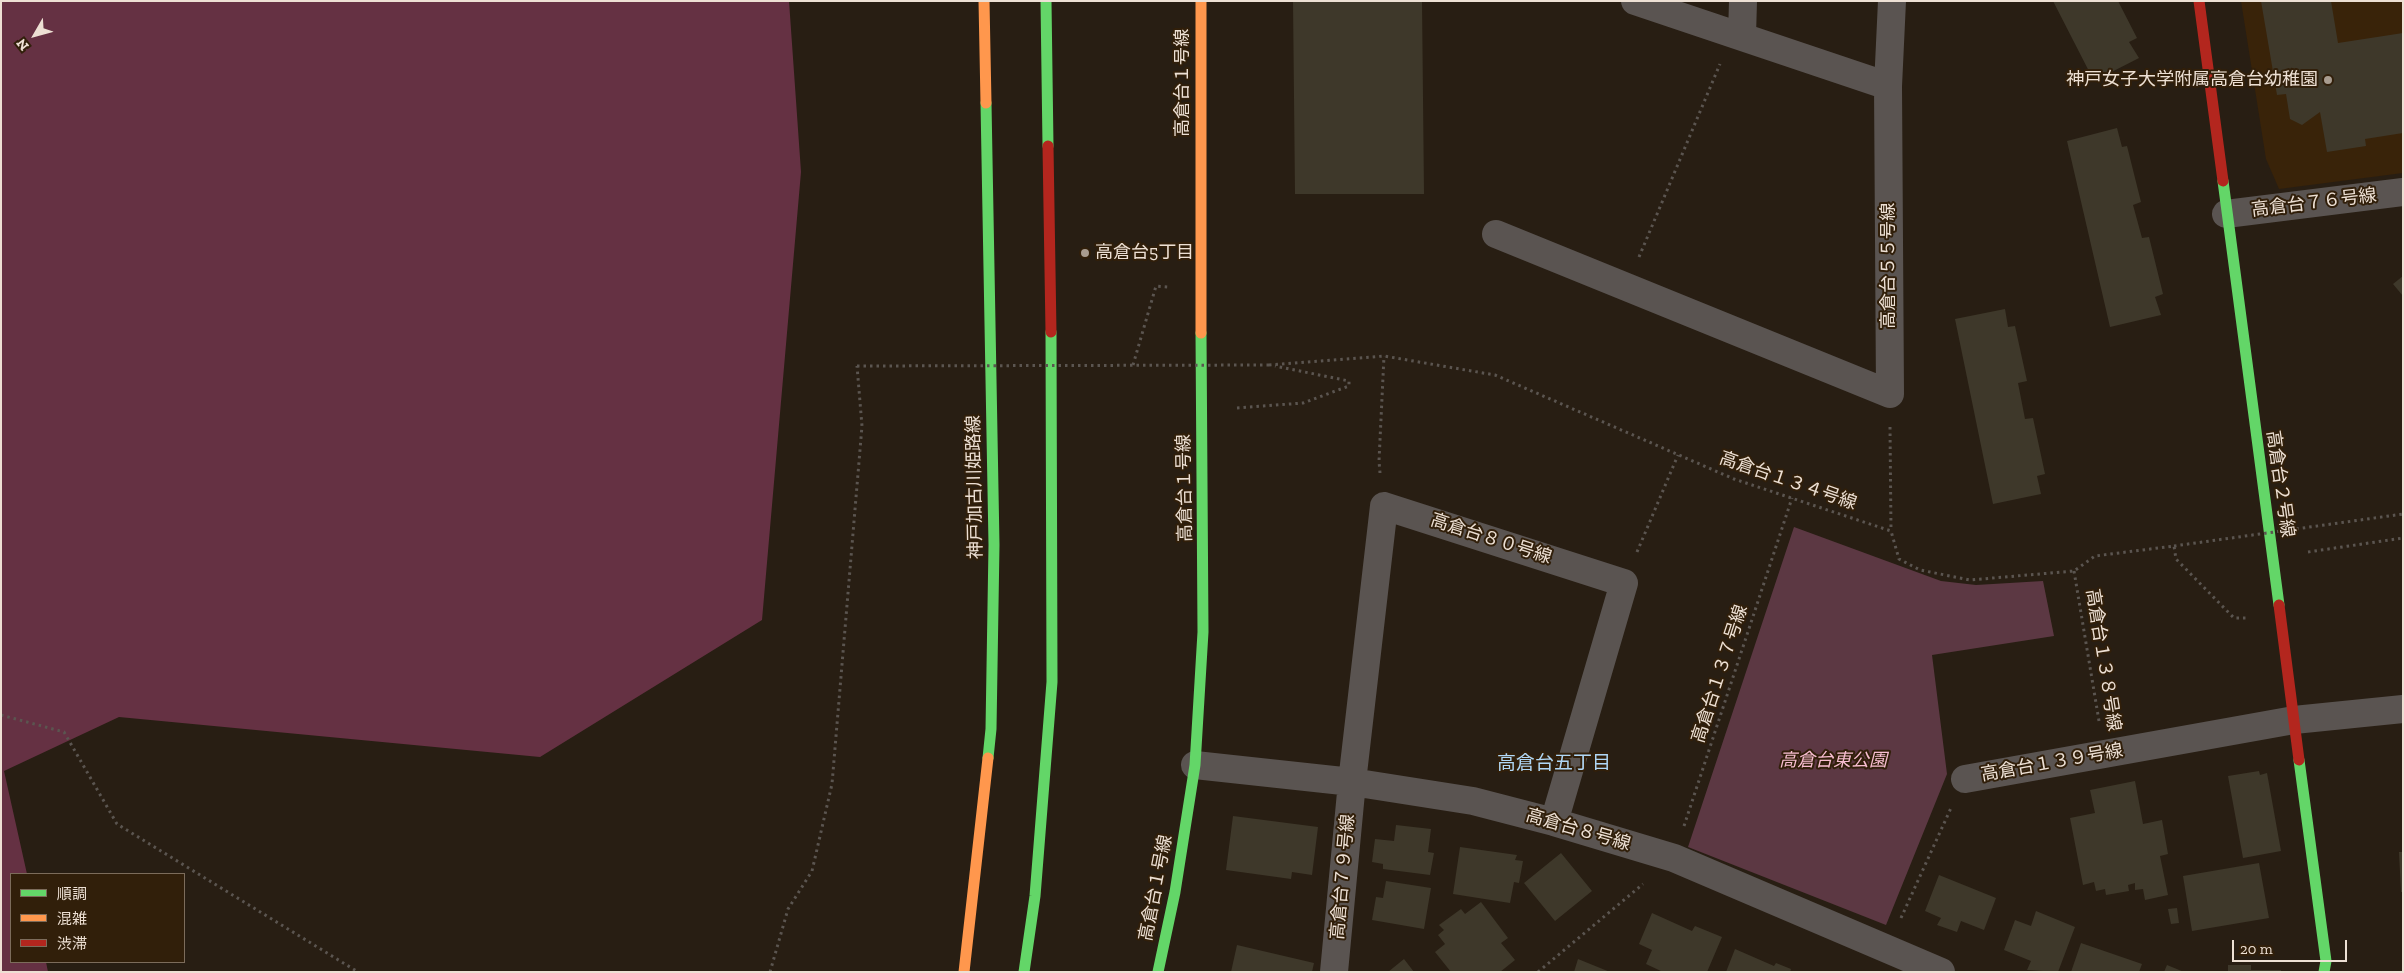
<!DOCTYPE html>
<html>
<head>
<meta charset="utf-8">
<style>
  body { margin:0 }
  #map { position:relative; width:2404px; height:973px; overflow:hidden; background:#281e13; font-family:"Zilla Slab","Noto Sans JP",serif }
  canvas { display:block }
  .frame { position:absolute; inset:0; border:2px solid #ede0d4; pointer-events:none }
  .legend { position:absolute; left:10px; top:873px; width:175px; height:90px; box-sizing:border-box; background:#311f0a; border:1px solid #7c6c5b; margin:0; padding:6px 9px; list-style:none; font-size:15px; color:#ede0d4 }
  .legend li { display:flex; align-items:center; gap:10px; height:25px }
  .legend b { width:25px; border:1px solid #7c6c5b }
  .north { position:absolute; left:10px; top:10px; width:50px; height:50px; -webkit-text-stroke:4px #311f0a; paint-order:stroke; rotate:232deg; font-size:14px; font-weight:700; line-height:20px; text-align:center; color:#ede0d4 }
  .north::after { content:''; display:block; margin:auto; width:18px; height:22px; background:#ede0d4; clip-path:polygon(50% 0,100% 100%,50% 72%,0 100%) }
  .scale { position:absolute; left:2232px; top:940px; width:115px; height:22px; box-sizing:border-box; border:2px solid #ede0d4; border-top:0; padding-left:6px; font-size:15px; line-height:18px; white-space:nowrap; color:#ede0d4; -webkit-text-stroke:4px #311f0a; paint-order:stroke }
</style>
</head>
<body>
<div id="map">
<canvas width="2404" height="973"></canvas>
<div class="frame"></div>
<ul class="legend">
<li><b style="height:6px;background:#63d668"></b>順調</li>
<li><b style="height:6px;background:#ff974d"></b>混雑</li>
<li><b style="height:6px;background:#b3261e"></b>渋滞</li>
</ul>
<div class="north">N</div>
<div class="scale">20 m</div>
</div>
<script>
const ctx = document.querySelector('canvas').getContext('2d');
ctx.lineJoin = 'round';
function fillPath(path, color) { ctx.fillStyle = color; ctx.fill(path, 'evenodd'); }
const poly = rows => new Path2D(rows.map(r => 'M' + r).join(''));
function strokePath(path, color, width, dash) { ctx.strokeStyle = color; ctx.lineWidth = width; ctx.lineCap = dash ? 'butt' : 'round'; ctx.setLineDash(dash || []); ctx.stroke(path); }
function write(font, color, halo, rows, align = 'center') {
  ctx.font = font + ' "Zilla Slab","Noto Sans JP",serif'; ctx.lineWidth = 4; ctx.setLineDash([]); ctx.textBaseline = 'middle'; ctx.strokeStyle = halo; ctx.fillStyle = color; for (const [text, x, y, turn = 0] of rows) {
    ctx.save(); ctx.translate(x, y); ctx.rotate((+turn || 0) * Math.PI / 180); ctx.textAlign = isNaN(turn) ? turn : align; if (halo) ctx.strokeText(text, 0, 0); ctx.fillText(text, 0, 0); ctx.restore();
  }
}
const built = poly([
  [2241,1,2403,1,2403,173,2279,189,2266,159]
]);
const green = poly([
  [1794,527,1941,581,1976,585,2043,581,2054,636,1932,655,1947,774,1886,925,1688,847]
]);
const forest = poly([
  [1,1,789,1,801,172,762,620,540,757,119,717,4,771,27,874,11,874,11,962,46,962,48,972,1,972]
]);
const building = poly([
  [1293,1,1422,1,1424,194,1295,194],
  [2053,1,2118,1,2137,38,2129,42,2139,58,2094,81],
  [2261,1,2331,1,2338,43,2403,33,2403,133,2365,139,2366,146,2327,152,2320,112,2302,125,2290,119,2286,94,2277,95],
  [2117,128,2122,147,2127,146,2141,202,2133,205,2142,238,2149,237,2163,294,2155,297,2161,315,2110,327,2067,141],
  [2403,276,2403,296,2393,284],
  [2005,309,2008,327,2015,326,2027,381,2018,383,2025,419,2033,418,2045,474,2037,476,2041,494,1993,504,1955,319],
  [2259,771,2260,775,2267,773,2281,851,2243,858,2228,776],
  [2135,781,2143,824,2162,820,2168,854,2160,856,2168,895,2145,900,2143,889,2135,890,2135,883,2128,885,2129,891,2106,895,2105,889,2096,891,2094,882,2083,885,2070,818,2095,813,2090,790],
  [1233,816,1318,827,1312,875,1292,872,1291,879,1226,870],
  [1396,825,1431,829,1428,852,1434,853,1430,875,1383,869,1383,864,1372,862,1375,839,1394,841],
  [1460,847,1517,855,1515,860,1523,861,1519,883,1514,882,1510,903,1453,894],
  [2399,852,2403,852,2403,892,2401,892],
  [1561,853,1592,891,1555,921,1524,883],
  [2259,863,2269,918,2192,931,2183,876],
  [1939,875,1996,898,1984,930,1961,921,1957,932,1937,925,1941,918,1925,911],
  [1386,881,1431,888,1424,929,1372,920,1376,897,1383,898],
  [1481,902,1508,938,1501,943,1515,960,1500,972,1451,972,1435,952,1445,944,1438,935,1444,930,1439,925,1461,909,1465,914],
  [2177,908,2179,923,2171,924,2168,909],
  [2036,911,2075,927,2058,972,2027,970,2031,961,2004,950,2015,920,2031,926],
  [1652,913,1692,931,1695,926,1722,937,1707,972,1663,972,1646,964,1652,950,1639,944],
  [2081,943,2142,964,2139,972,2071,972],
  [1237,945,1314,963,1312,972,1231,972],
  [1735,949,1774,966,1776,963,1791,969,1790,972,1726,972],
  [1404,959,1414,972,1388,972],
  [1578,959,1610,972,1574,972],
  [2167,965,2184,972,2164,972],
  [2228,965,2251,965,2251,970,2281,970,2281,972,2228,972]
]);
const path = poly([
  [1639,257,1720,64],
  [1133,365,1156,286,1168,287],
  [1269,365,1384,356,1495,375,1734,479,1891,531,1899,559,1920,570,1970,580,2074,571,2095,556,2174,546,2176,559,2234,618,2246,618],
  [1237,408,1303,403,1349,386,1349,381,1275,366],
  [1890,427,1891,531],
  [1380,473,1379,461,1384,356],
  [1637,552,1678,455],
  [2308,552,2403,538],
  [2074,571,2099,721],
  [1,715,64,732,117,824,358,972],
  [1684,826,1792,498],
  [1901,918,1951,808],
  [770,972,788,909,812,871,832,784,862,426,857,366],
  [1538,972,1643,884]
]);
const street = poly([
  [1635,1,1888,86],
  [1742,36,1743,1],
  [2226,214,2403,192],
  [1496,234,1890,394,1888,86,1892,1],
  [1195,765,1352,782,1473,801,1554,822,1674,858,1941,972],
  [1965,779,2294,720,2403,709],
  [1334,972,1352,782,1384,506,1624,583,1554,822]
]);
const fast = poly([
  [1046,1,1048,146],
  [986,103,994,545,991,729,988,758],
  [2223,181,2279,605],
  [2299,760,2326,961,2324,972],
  [1024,972,1035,896,1052,682,1051,332],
  [1158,972,1175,892,1195,765,1203,632,1201,333]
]);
const slow = poly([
  [984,1,986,103],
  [1201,333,1201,1],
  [964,972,988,758]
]);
const jam = poly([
  [2199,1,2223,181],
  [1048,146,1051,332],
  [2279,605,2299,760]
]);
const pathBridge = poly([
  [857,366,1269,365],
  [2174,546,2403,514]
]);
const markers = [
  [2328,80,5,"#a89c90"],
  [1085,253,5,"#a89c90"]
];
const poiNames = [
  ["神戸女子大学附属高倉台幼稚園",2318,80],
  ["高倉台5丁目",1095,253,"left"]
];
const streetNames = [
  ["高倉台１号線",1183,83,-90],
  ["高倉台７６号線",2314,203,-7],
  ["高倉台５５号線",1889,266,-90],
  ["高倉台１３４号線",1788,481,19],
  ["高倉台２号線",2280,484,82],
  ["神戸加古川姫路線",975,487,-91],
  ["高倉台１号線",1185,488,-91],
  ["高倉台８０号線",1491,539,18],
  ["高倉台１３８号線",2103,660,81],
  ["高倉台１３７号線",1720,674,-72],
  ["高倉台１３９号線",2052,763,-10],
  ["高倉台８号線",1578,830,16],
  ["高倉台７９号線",1343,877,-85],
  ["高倉台１号線",1156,888,-79]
];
const parkNames = [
  ["高倉台東公園",1833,761]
];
const neighbourhoodNames = [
  ["高倉台五丁目",1554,764]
];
fillPath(built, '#392309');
fillPath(green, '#5c3843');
fillPath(forest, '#653143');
fillPath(building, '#3e382a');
strokePath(path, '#5b5550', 3, [2.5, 4]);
strokePath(street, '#5a5451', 28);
strokePath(fast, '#63d668', 11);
strokePath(slow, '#ff974d', 11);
strokePath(jam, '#b3261e', 11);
strokePath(pathBridge, '#5b5550', 3, [2.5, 4]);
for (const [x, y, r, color] of markers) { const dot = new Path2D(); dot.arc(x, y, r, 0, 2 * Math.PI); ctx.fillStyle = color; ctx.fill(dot); strokePath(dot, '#311f0a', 2); }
write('18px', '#ede0d4', '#311f0a', poiNames, 'right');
write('18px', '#ede0d4', '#311f0a', streetNames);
write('italic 18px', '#f7bdd0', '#311f0a', parkNames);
write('19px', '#b0d7f6', '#311f0a', neighbourhoodNames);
</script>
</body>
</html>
